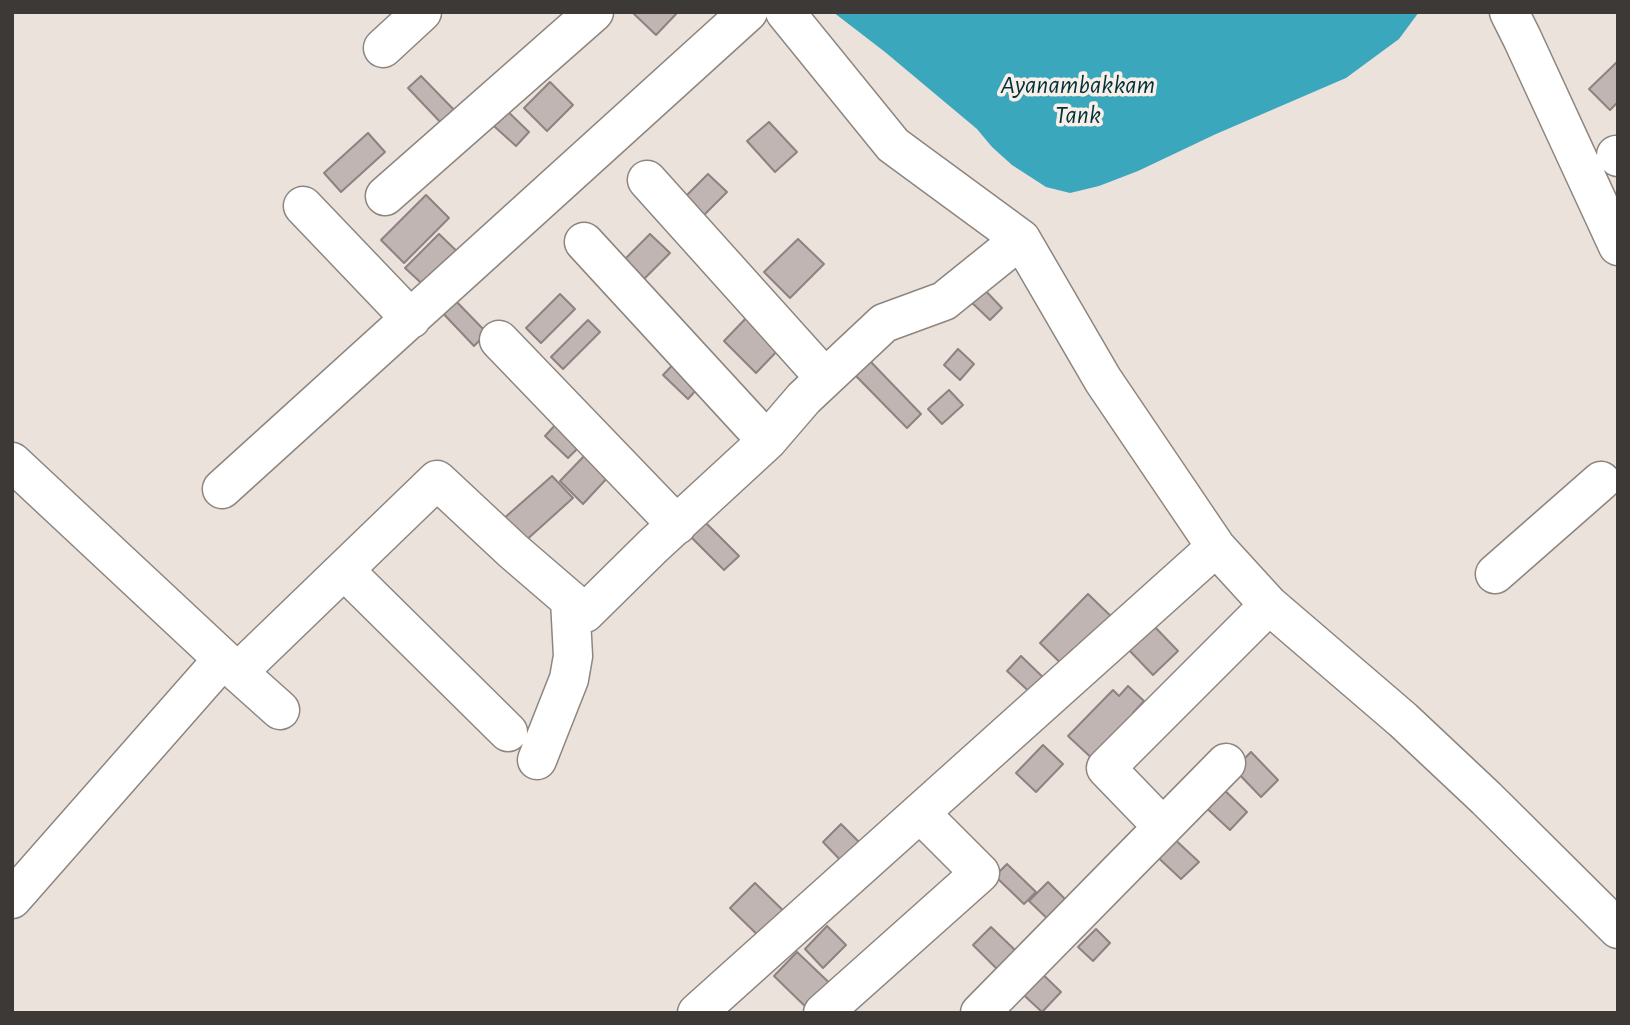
<!DOCTYPE html>
<html>
<head>
<meta charset="utf-8">
<style>
  body { margin:0 }
  #map { position:relative; width:1630px; height:1025px; overflow:hidden; background:#ebe2dc; font-family:"Alegreya Sans",sans-serif }
  canvas { display:block }
  .frame { position:absolute; inset:0; border:14px solid #3d3937; pointer-events:none }
</style>
</head>
<body>
<div id="map">
<canvas width="1630" height="1025"></canvas>
<div class="frame"></div>
</div>
<script>
const ctx = document.querySelector('canvas').getContext('2d');
ctx.lineJoin = 'round';
function fillPath(path, color) { ctx.fillStyle = color; ctx.fill(path, 'evenodd'); }
const poly = rows => new Path2D(rows.map(r => 'M' + r).join(''));
function strokePath(path, color, width, dash) { ctx.strokeStyle = color; ctx.lineWidth = width; ctx.lineCap = dash ? 'butt' : 'round'; ctx.setLineDash(dash || []); ctx.stroke(path); }
function write(font, color, halo, rows, align = 'center') {
  ctx.font = font + ' "Alegreya Sans",sans-serif'; ctx.lineWidth = 7; ctx.setLineDash([]); ctx.textBaseline = 'middle'; ctx.strokeStyle = halo; ctx.fillStyle = color; for (const [text, x, y, turn = 0] of rows) {
    ctx.save(); ctx.translate(x, y); ctx.rotate((+turn || 0) * Math.PI / 180); ctx.textAlign = isNaN(turn) ? turn : align; if (halo) ctx.strokeText(text, 0, 0); ctx.fillText(text, 0, 0); ctx.restore();
  }
}
const water = poly([
  [833,12,1419,12,1399,39,1346,78,1216,134,1138,171,1099,186,1070,193,1046,187,1012,165,992,147,977,129,885,52]
]);
const building = poly([
  [632,12,678,12,656,35,632,12],
  [1618,61,1618,102,1610,110,1589,89,1618,61],
  [421,76,457,113,444,126,408,88,421,76],
  [550,82,573,105,547,131,524,108,550,82],
  [499,103,529,132,516,146,485,118,499,103],
  [769,122,797,152,775,172,747,141,769,122],
  [368,133,385,152,341,192,324,173,368,133],
  [708,174,727,192,703,216,684,198,708,174],
  [426,195,449,218,404,263,381,240,426,195],
  [439,234,465,259,432,293,405,268,439,234],
  [650,234,670,253,641,282,621,263,650,234],
  [798,239,824,264,790,298,764,272,798,239],
  [980,285,1002,308,990,320,967,298,980,285],
  [560,294,575,309,541,343,526,328,560,294],
  [451,296,487,333,474,346,438,308,451,296],
  [749,315,781,347,756,373,724,341,749,315],
  [588,320,600,332,563,369,551,357,588,320],
  [958,349,974,364,960,380,944,365,958,349],
  [682,355,707,378,688,399,663,375,682,355],
  [870,361,921,414,907,428,855,375,870,361],
  [949,390,963,405,942,424,928,409,949,390],
  [558,422,582,444,568,458,545,436,558,422],
  [587,453,610,475,583,504,560,481,587,453],
  [552,476,573,498,523,543,502,520,552,476],
  [705,522,739,556,724,570,690,536,705,522],
  [1088,594,1119,624,1071,673,1040,643,1088,594],
  [1152,624,1178,651,1153,675,1127,648,1152,624],
  [1021,656,1050,684,1036,698,1007,671,1021,656],
  [1128,686,1144,701,1133,713,1140,719,1097,763,1068,736,1113,690,1119,696,1128,686],
  [1043,745,1063,764,1036,792,1016,773,1043,745],
  [1251,752,1278,780,1261,797,1234,769,1251,752],
  [1217,783,1247,812,1230,830,1199,801,1217,783],
  [841,824,866,849,847,867,823,842,841,824],
  [1168,833,1199,862,1181,879,1151,851,1168,833],
  [1007,864,1036,892,1024,904,995,876,1007,864],
  [1048,882,1072,906,1053,924,1029,901,1048,882],
  [755,883,795,922,770,947,730,908,755,883],
  [827,926,846,945,823,968,805,949,827,926],
  [991,927,1016,951,998,970,973,945,991,927],
  [1096,929,1110,943,1093,961,1078,947,1096,929],
  [797,952,839,992,812,1013,774,976,797,952],
  [1032,964,1061,992,1042,1012,1013,985,1032,964]
]);
const minor = poly([
  [785,12,893,145,1021,239,1103,380,1216,547,1269,605,1403,720,1486,798,1618,929],
  [1509,12,1522,38,1618,246],
  [383,48,422,12],
  [1616,155,1618,157],
  [647,180,825,378],
  [385,196,594,12],
  [303,206,411,319],
  [584,242,767,441],
  [499,340,677,525],
  [12,462,223,659],
  [222,489,748,12],
  [345,571,508,732],
  [1495,574,1601,481],
  [238,672,437,480,513,551,585,613,653,546,767,441,804,398,884,323,944,301,1021,239],
  [537,760,569,679,573,656,570,600],
  [1163,827,1106,768,1269,605],
  [12,899,223,659,280,710],
  [697,1013,1216,547],
  [823,1013,980,873,920,813],
  [980,1013,1226,763]
]);
const waterNames = [
  ["Ayanambakkam",1078,85],
  ["Tank",1078,115]
];
fillPath(water, '#3ba7bc');
fillPath(building, '#c0b5b3');
strokePath(building, '#8d8280', 2);
strokePath(minor, '#8d857f', 41);
strokePath(minor, '#fff', 38);
write('italic 26px', '#00323b', '#f9efe9', waterNames);
</script>
</body>
</html>
